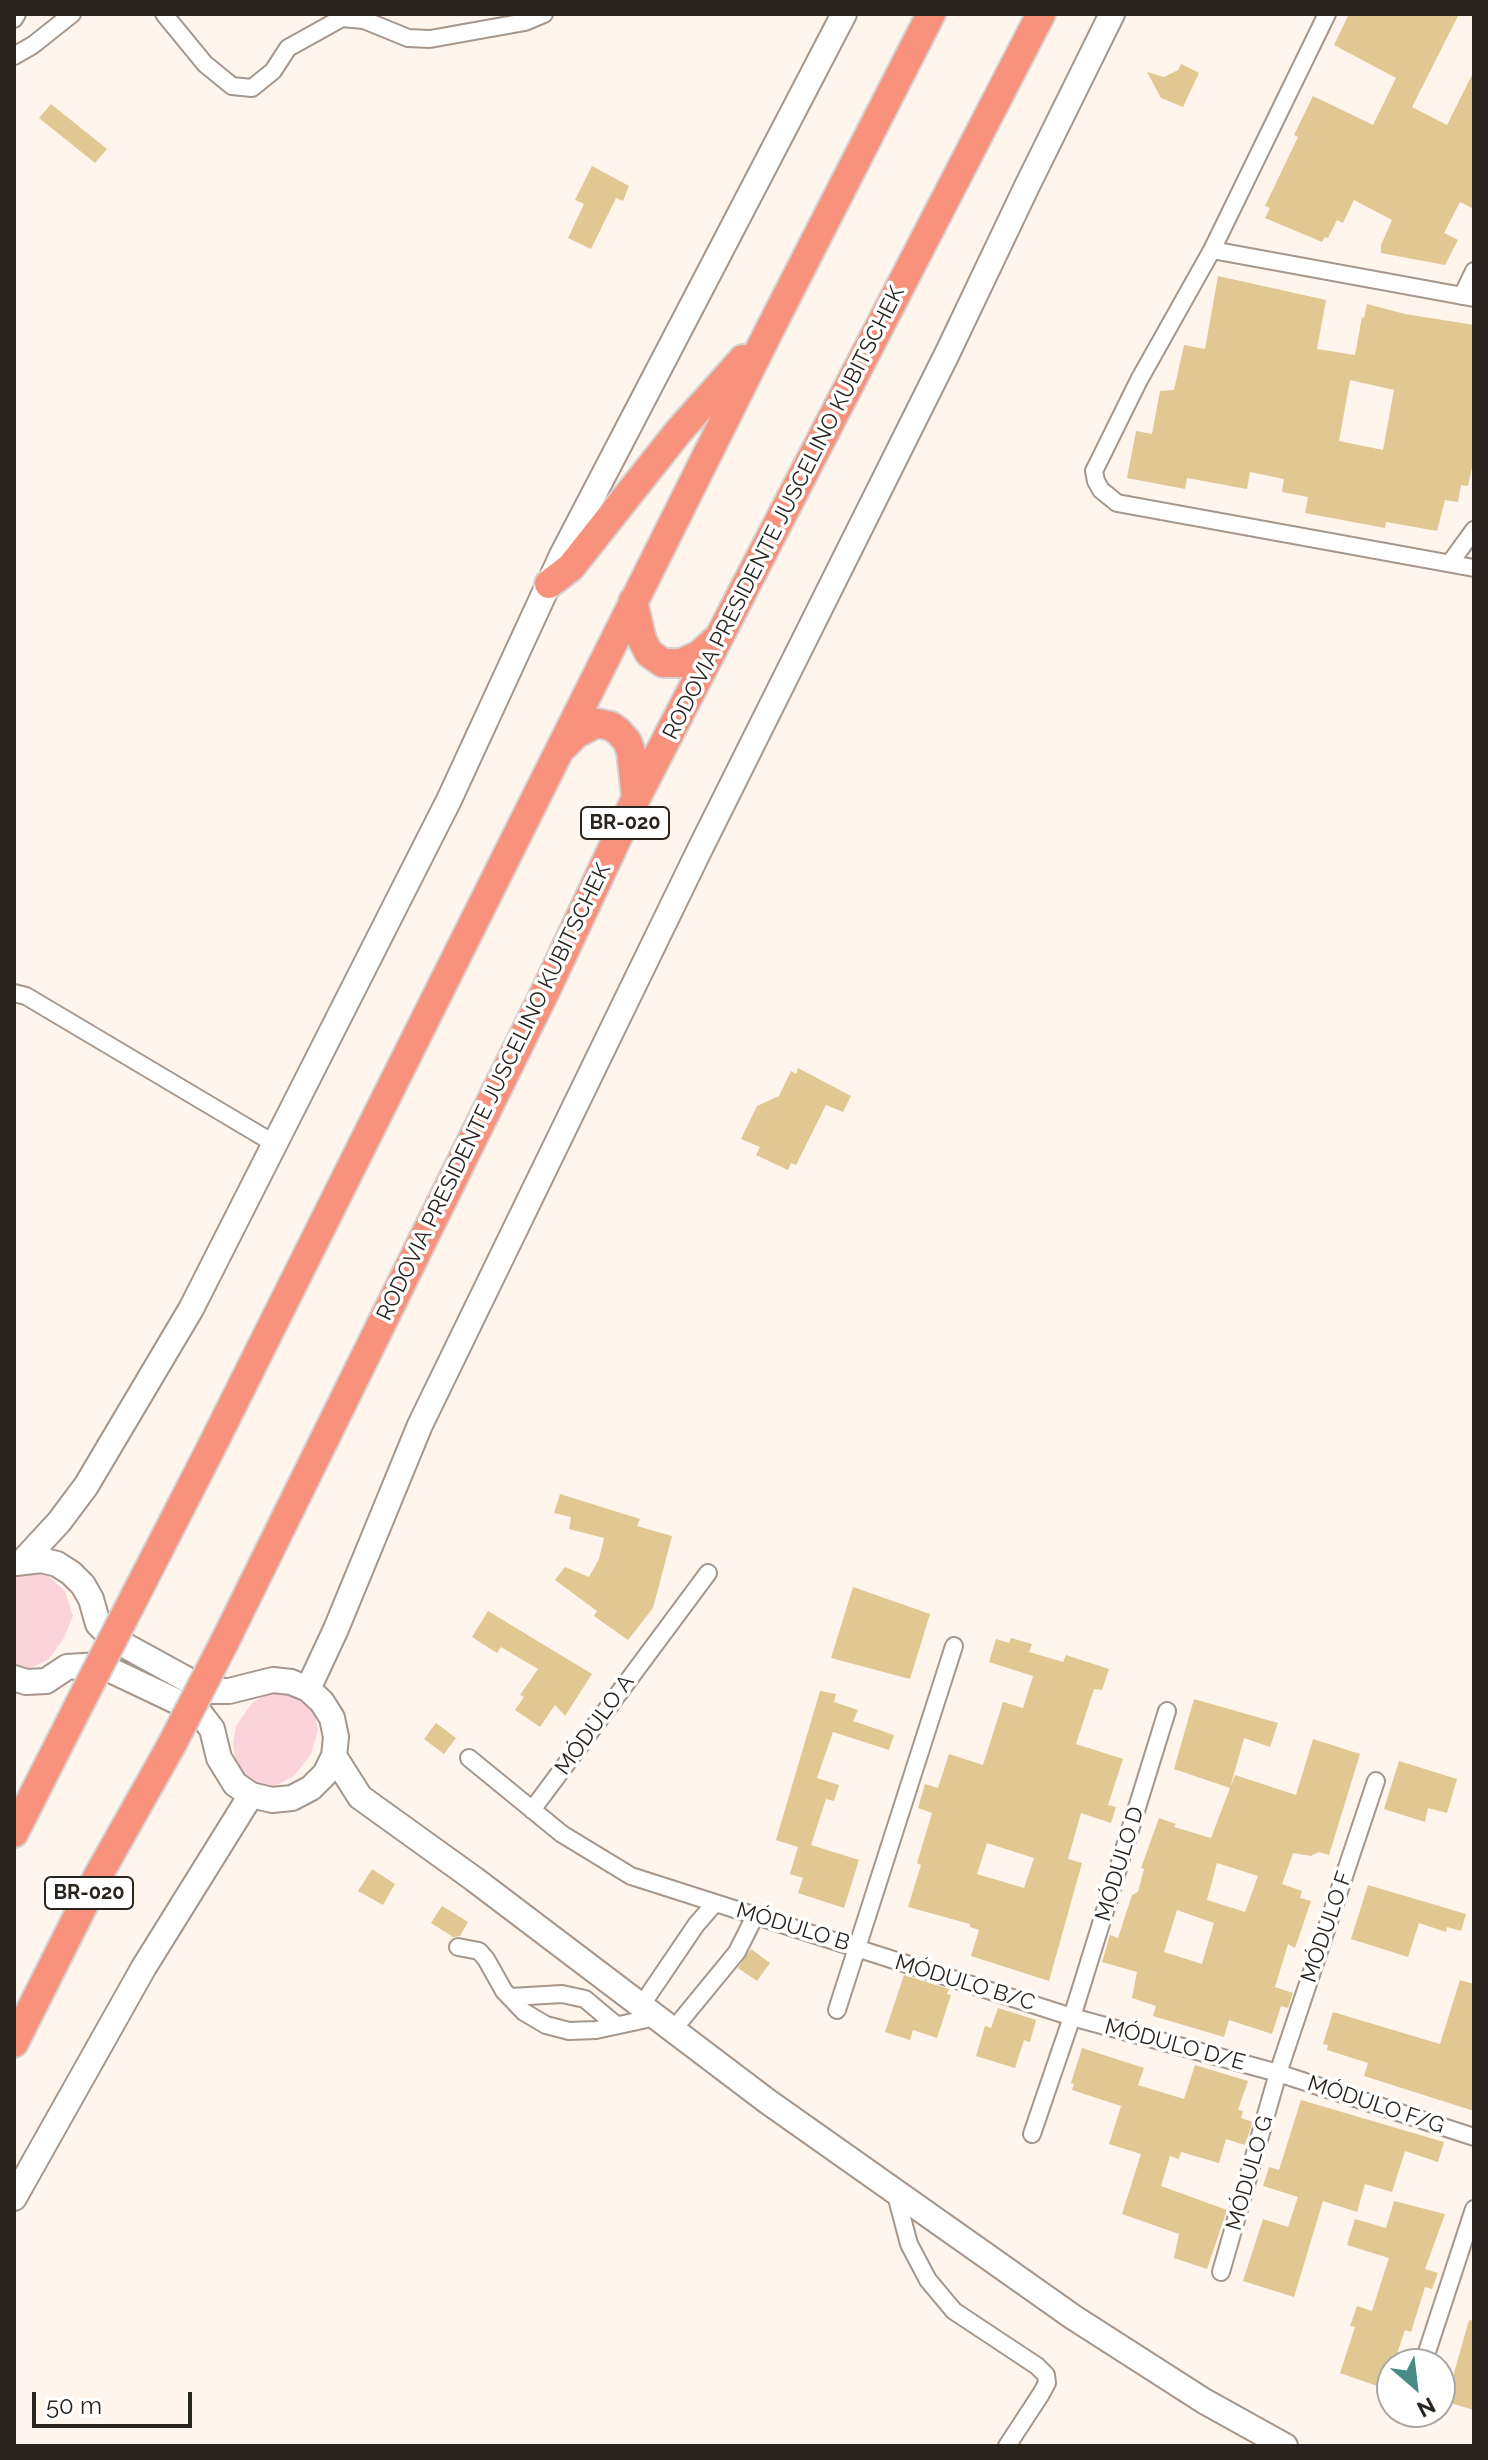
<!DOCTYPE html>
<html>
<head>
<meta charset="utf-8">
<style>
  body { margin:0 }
  #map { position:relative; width:1488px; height:2460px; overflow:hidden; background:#fff5ed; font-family:Raleway,sans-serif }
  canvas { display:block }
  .frame { position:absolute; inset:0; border:16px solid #2a241f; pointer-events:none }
  .north { position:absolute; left:1376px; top:2348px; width:80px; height:80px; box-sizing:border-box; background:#fff; border:2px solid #aaa7a5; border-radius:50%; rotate:152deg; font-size:22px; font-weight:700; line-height:32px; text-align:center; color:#2a241f }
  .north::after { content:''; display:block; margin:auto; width:28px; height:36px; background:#468c85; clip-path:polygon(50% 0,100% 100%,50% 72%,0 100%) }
  .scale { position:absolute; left:32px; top:2392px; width:160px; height:36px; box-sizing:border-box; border:4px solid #2a241f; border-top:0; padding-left:10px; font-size:24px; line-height:28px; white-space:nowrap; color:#2a241f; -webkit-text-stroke:6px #fff; paint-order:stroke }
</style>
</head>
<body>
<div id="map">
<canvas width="1488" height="2460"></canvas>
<div class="frame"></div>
<div class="north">N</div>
<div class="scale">50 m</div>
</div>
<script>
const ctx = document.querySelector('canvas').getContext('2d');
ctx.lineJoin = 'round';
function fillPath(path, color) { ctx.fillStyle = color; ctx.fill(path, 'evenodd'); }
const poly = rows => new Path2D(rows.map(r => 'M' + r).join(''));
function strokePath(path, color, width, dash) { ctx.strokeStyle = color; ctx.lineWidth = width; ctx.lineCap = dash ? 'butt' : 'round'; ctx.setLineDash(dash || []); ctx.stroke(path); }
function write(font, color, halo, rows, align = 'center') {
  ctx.font = font + ' Raleway,sans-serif'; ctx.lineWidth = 7; ctx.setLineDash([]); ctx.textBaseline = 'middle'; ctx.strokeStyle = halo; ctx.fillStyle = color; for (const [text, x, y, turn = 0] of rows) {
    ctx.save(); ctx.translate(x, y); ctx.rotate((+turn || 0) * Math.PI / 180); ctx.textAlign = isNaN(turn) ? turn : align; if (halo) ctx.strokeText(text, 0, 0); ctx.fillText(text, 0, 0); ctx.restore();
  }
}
const green = poly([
  [35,1572,49,1577,65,1591,73,1616,64,1638,49,1659,33,1667,16,1671,14,1579,20,1574],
  [282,1689,306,1699,314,1712,318,1730,311,1754,294,1776,273,1787,252,1785,236,1764,233,1744,236,1726,252,1703,271,1692]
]);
const building = poly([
  [1349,14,1459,14,1412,107,1447,125,1474,71,1474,209,1460,202,1444,233,1458,240,1445,265,1381,253,1381,245,1392,220,1354,200,1343,223,1337,220,1328,238,1325,237,1322,242,1265,218,1270,208,1265,206,1298,137,1294,135,1313,96,1373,125,1396,78,1334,45],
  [1181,64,1199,73,1183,107,1161,98,1147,72,1164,77,1178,70],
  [51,104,107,149,95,163,39,118],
  [592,166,629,186,623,201,616,198,591,249,568,238,584,204,575,200],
  [1218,276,1326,300,1317,349,1355,355,1362,317,1364,318,1367,304,1405,314,1474,325,1474,452,1472,468,1468,486,1461,485,1458,502,1445,500,1437,531,1386,522,1385,528,1305,513,1308,497,1282,492,1284,479,1250,472,1247,489,1187,478,1185,489,1127,478,1136,431,1152,434,1160,391,1174,390,1184,345,1205,349],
  [1350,380,1394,390,1383,450,1339,441],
  [798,1068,851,1096,843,1112,826,1105,796,1165,791,1163,788,1170,756,1155,760,1147,741,1139,757,1106,779,1096,791,1071,796,1074],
  [560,1494,640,1519,637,1526,672,1536,653,1608,628,1640,594,1616,597,1611,555,1580,565,1567,589,1577,599,1559,604,1538,569,1529,571,1517,554,1513],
  [853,1587,930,1614,910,1679,831,1658],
  [488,1611,592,1674,565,1716,555,1705,540,1727,515,1710,524,1697,520,1695,538,1669,501,1647,497,1653,472,1637],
  [1011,1638,1032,1644,1029,1652,1063,1662,1066,1655,1109,1669,1102,1690,1094,1689,1076,1744,1123,1759,1108,1805,1116,1807,1111,1823,1081,1813,1068,1859,1082,1863,1049,1981,971,1956,979,1930,970,1927,970,1924,908,1907,921,1865,917,1863,932,1813,918,1808,925,1784,938,1788,949,1754,983,1765,1003,1702,1023,1708,1033,1676,989,1662,996,1639,1009,1643],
  [987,1843,1034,1858,1024,1888,977,1874],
  [820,1691,836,1694,834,1702,858,1710,853,1721,894,1735,889,1750,833,1732,817,1778,839,1785,834,1801,826,1799,811,1845,859,1860,844,1908,798,1893,803,1878,790,1874,798,1847,776,1840],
  [1194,1699,1278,1723,1270,1747,1244,1738,1230,1788,1235,1775,1296,1795,1313,1739,1360,1754,1329,1855,1319,1852,1311,1856,1293,1853,1282,1884,1302,1891,1300,1898,1311,1901,1295,1948,1288,1944,1275,1987,1293,1993,1288,2008,1281,2006,1272,2034,1229,2020,1224,2037,1153,2016,1156,2006,1132,1998,1137,1972,1102,1962,1110,1935,1118,1938,1132,1895,1138,1892,1144,1869,1141,1868,1159,1818,1176,1824,1174,1827,1211,1838,1230,1788,1174,1769],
  [1217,1863,1258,1876,1245,1912,1207,1900],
  [1177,1910,1214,1923,1202,1964,1164,1952],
  [436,1723,456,1738,444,1754,424,1739],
  [1399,1761,1457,1779,1447,1813,1428,1808,1425,1822,1384,1809],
  [372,1869,395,1884,383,1905,358,1891],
  [1368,1885,1466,1914,1461,1931,1447,1927,1446,1932,1419,1923,1408,1957,1351,1939],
  [442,1906,468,1922,460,1936,453,1937,431,1923],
  [751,1949,770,1963,757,1981,738,1968],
  [904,1975,949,1989,947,1994,951,1995,937,2038,913,2030,910,2040,885,2032],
  [1460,1980,1474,1984,1474,2111,1364,2076,1368,2063,1327,2050,1328,2045,1323,2044,1333,2012,1440,2044],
  [998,2008,1036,2020,1030,2042,1024,2040,1015,2068,976,2056,985,2026,991,2028],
  [1082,2048,1144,2068,1138,2085,1184,2099,1195,2065,1248,2081,1238,2110,1243,2111,1241,2118,1253,2122,1245,2145,1226,2139,1219,2163,1181,2152,1179,2159,1170,2156,1161,2186,1227,2210,1207,2269,1174,2258,1179,2234,1122,2214,1141,2154,1109,2144,1121,2106,1072,2090,1074,2084,1071,2083],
  [1301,2100,1444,2142,1438,2162,1405,2151,1392,2192,1365,2184,1357,2212,1323,2201,1294,2297,1243,2281,1263,2219,1288,2227,1298,2197,1263,2186,1269,2167,1279,2170],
  [1394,2201,1445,2214,1425,2269,1438,2273,1432,2289,1425,2287,1411,2332,1405,2330,1386,2386,1380,2387,1340,2373,1355,2327,1350,2326,1357,2306,1372,2311,1389,2258,1347,2245,1355,2219,1386,2228],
  [1469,2320,1474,2321,1474,2410,1440,2400,1446,2378,1452,2380]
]);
const minor = poly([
  [164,14,205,64,232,86,252,88,273,71,288,48,342,18,364,20,408,38,430,39,525,22,544,14],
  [1327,14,1212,250,1139,380,1100,459,1094,471,1096,481,1101,490,1117,503,1474,568],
  [14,19,17,14],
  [14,56,33,45,72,14],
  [1212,250,1474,298],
  [1462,296,1474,271],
  [1450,563,1474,530],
  [14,993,26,996,275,1144],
  [469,1758,562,1834,631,1876,1072,2017,1278,2073,1474,2137],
  [532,1810,708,1573],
  [458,1947,479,1951,486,1959,504,1991,524,2012,546,2025,569,2031,596,2030,656,2017],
  [511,1997,562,1994,585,1999,616,2025],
  [641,2006,696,1925,715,1903],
  [837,2010,954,1646],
  [673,2030,737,1952,755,1916],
  [1032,2134,1072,2017,1167,1711],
  [895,2191,909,2244,928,2280,954,2311,1037,2366,1046,2375,1047,2383,1041,2394,1007,2446],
  [1221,2272,1278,2073,1376,1781],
  [1423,2364,1474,2209]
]);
const secondary = poly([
  [24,1560,59,1522,86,1486,191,1309,449,800,562,555,844,14],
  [14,1678,26,1682,46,1681,67,1667,100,1665,199,1712,212,1729,219,1758,235,1784,251,1795,272,1800,292,1798,311,1788,325,1774,334,1756,336,1737,332,1718,322,1702,308,1689,291,1682,273,1680,229,1691,208,1691,115,1640,98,1624,91,1599,83,1585,71,1573,57,1564,41,1560,16,1563],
  [308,1689,336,1629,420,1425,700,849,947,354,1028,184,1112,14],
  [334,1756,360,1797,474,1879,767,2101,1073,2317,1204,2401,1285,2446],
  [14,2198,144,1967,251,1795]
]);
const trunk = poly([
  [549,584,571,567,678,432,743,359],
  [633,601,642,640,649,653,663,663,681,663,699,655,718,638],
  [564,746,576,734,597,723,611,726,618,731,627,741,631,752,636,798],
  [135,1596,212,1446,770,329,931,14],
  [225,1641,547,988,636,798,1041,14],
  [14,1833,82,1699],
  [14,2043,99,1874,171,1746]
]);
const trunkBridge = poly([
  [82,1699,135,1596],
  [171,1746,225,1641]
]);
const shields = [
  [625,823,88],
  [89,1893,88]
];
const shieldNames = [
  ["BR-020",625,823],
  ["BR-020",89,1893]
];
const streetNames = [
  ["RODOVIA PRESIDENTE JUSCELINO KUBITSCHEK",784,513,-63],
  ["RODOVIA PRESIDENTE JUSCELINO KUBITSCHEK",494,1092,-64],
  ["MÓDULO A",595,1725,-54],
  ["MÓDULO D",1120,1864,-73],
  ["MÓDULO B",793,1927,17],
  ["MÓDULO F",1327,1927,-71],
  ["MÓDULO B/C",965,1983,17],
  ["MÓDULO D/E",1175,2045,15],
  ["MÓDULO F/G",1376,2105,18],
  ["MÓDULO G",1250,2173,-74]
];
fillPath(green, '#fbd4d9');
fillPath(building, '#e1c792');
strokePath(minor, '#a6968b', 20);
strokePath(secondary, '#a6968b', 28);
strokePath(trunk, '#d4d3d2', 32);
strokePath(minor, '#fff', 16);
strokePath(secondary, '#fff', 24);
strokePath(trunk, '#f8927c', 28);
strokePath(trunkBridge, '#d4d3d2', 32, []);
strokePath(trunkBridge, '#f8927c', 28);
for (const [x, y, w] of shields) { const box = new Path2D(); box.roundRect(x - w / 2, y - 16, w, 32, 6); ctx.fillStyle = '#fff'; ctx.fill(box); strokePath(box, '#2a241f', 2); }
write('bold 20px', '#2a241f', null, shieldNames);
write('22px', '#2a241f', '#fff', streetNames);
</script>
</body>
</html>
